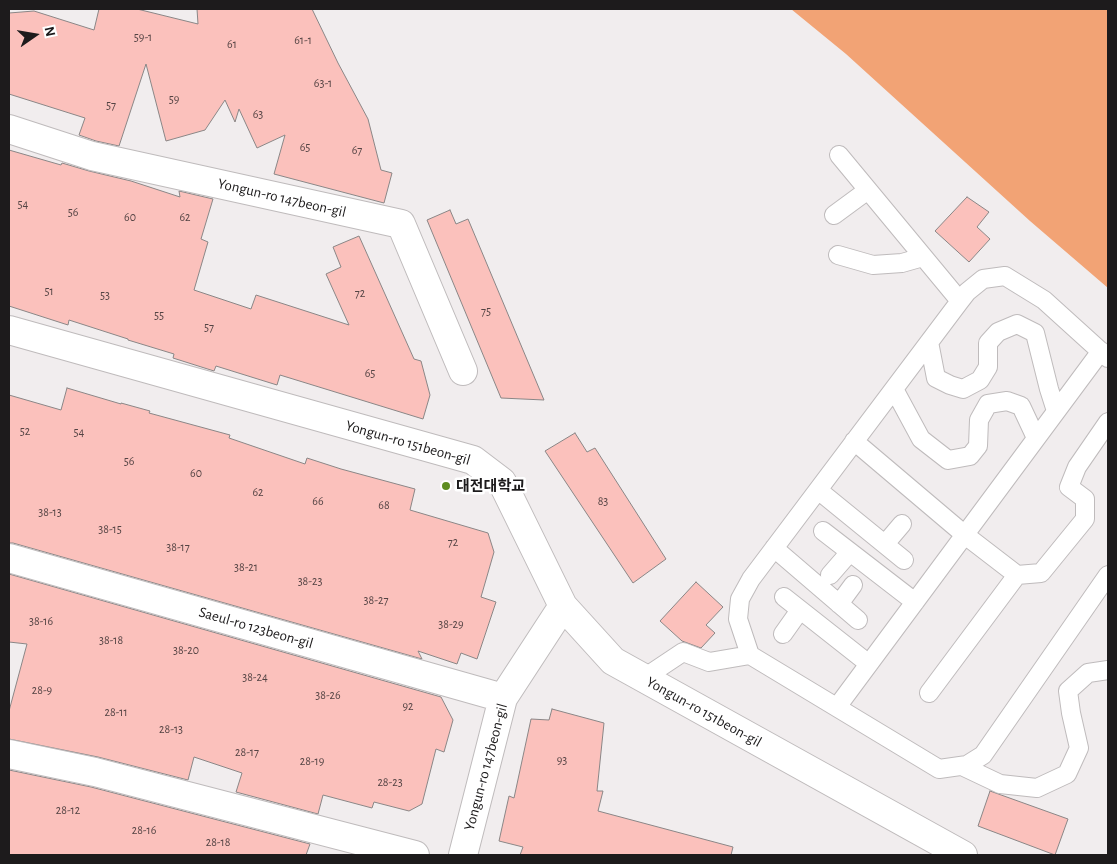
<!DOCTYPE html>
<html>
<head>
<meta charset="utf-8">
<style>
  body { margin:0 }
  #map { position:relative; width:1117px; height:864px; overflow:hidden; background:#f1edee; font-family:"Alegreya Sans",sans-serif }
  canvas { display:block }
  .frame { position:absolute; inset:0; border:10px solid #1d1b1c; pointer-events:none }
  .north { position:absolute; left:10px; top:10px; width:50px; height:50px; -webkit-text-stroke:4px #fff; paint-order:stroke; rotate:77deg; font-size:14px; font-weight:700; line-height:20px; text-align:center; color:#1d1b1c }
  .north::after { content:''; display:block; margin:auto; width:18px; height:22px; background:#1d1b1c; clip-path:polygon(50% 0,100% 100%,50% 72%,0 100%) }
</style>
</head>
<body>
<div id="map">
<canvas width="1117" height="864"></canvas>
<div class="frame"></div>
<div class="north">N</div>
</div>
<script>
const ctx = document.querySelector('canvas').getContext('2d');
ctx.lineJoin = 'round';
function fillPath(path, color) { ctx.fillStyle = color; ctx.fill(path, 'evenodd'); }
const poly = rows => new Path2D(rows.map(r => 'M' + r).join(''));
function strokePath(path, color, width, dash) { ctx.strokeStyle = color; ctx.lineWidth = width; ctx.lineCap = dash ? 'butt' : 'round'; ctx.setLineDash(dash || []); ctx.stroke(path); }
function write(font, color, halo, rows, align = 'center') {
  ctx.font = font + ' "Alegreya Sans","Noto Sans KR",sans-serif'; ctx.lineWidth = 5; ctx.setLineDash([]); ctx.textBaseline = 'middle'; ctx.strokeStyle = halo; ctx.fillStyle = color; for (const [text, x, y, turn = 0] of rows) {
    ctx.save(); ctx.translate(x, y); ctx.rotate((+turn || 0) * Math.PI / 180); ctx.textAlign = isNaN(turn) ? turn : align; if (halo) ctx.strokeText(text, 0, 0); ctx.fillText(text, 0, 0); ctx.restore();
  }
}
const forest = poly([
  [791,9,1108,9,1108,288,1030,221,846,54]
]);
const building = poly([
  [99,9,137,9,198,24,197,9,312,9,338,63,368,119,381,170,392,173,384,203,274,174,285,135,257,148,239,109,235,122,225,100,205,130,166,141,146,64,119,146,96,141,79,135,85,118,9,94,9,13,34,11,94,30,99,9],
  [9,150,61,165,62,163,89,171,131,181,180,197,179,191,213,199,201,239,208,242,194,290,251,309,256,295,349,325,326,274,341,267,333,247,359,236,414,359,421,361,430,395,423,419,280,375,277,385,216,366,214,371,173,358,174,354,128,340,128,339,69,320,68,325,9,306,9,150],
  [967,197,989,212,977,227,990,239,969,262,935,231,967,197],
  [450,210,456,224,468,219,544,400,501,398,427,220,450,210],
  [67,388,121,404,121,403,150,411,149,413,230,435,229,438,305,464,307,458,341,469,415,489,410,510,488,533,494,552,481,597,496,602,477,659,461,653,457,664,418,651,422,659,13,543,9,543,9,395,61,410,67,388],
  [575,433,587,452,595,448,666,559,633,583,545,451,575,433],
  [9,574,441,697,453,720,444,752,436,749,422,804,409,811,374,802,372,808,323,795,318,814,236,792,242,773,194,757,188,780,98,757,9,739,9,711,27,644,9,642,9,574],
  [696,582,723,607,706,625,715,633,701,648,682,641,660,621,696,582],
  [552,709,604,723,597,791,603,791,598,811,733,847,731,855,520,855,523,847,499,841,509,796,514,798,531,719,549,720,552,709],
  [9,770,91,787,310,844,306,855,9,855,9,770],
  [990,791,1068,819,1055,855,978,826,990,791]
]);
const lane = poly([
  [839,155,960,301],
  [834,215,868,190],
  [838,255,873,265,902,263,923,257],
  [929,342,936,378,950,385,963,389,980,380,988,367,988,343,998,332,1017,324,1035,333,1049,389,1056,411],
  [1108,358,1044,300,1005,276,983,279,967,292,960,301,751,579,740,599,738,619,750,655,939,769,967,765,983,755,1108,575],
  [894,389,921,439,948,460,970,456,978,446,979,420,988,404,1007,401,1021,406,1036,438],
  [854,441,965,535,1017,575,1041,573,1085,519,1085,499,1069,487,1077,467,1108,422],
  [818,490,904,560],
  [823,531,915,602],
  [885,544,902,524],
  [774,548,858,620],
  [830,575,850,552],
  [784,597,869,664],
  [839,604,853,585],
  [783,634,800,610],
  [644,678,683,652,709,662,750,655],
  [929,693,1017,575],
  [837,707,1101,351],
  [962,766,1000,784,1037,788,1067,774,1079,748,1071,713,1068,691,1088,673,1108,670]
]);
const street = poly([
  [9,129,92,156,401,224,463,371],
  [9,330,473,460,502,482,563,606,613,661,963,855],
  [9,558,503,698],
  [9,754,95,772,415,855],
  [463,855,503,698,563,606]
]);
const markers = [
  [446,486,5,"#5e8d21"]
];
const numberNames = [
  ["59-1",143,37],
  ["61-1",303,40],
  ["61",232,44],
  ["63-1",323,83],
  ["59",174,99],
  ["57",111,105],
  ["63",258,114],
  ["65",305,147],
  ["67",357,150],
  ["54",23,204],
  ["56",73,212],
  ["60",130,217],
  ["62",185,217],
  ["51",49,291],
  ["72",360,293],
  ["53",105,295],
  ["75",486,311],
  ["55",159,315],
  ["57",209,327],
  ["65",370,373],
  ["52",25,431],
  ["54",79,432],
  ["56",129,461],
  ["60",196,473],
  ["62",258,492],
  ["66",318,501],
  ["83",603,501],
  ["68",384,505],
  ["38-13",50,512],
  ["38-15",110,529],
  ["72",453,542],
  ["38-17",178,547],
  ["38-21",246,567],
  ["38-23",310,581],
  ["38-27",376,600],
  ["38-16",41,621],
  ["38-29",451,624],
  ["38-18",111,640],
  ["38-20",186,650],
  ["38-24",255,677],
  ["28-9",42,690],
  ["38-26",328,695],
  ["92",408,706],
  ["28-11",116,712],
  ["28-13",171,729],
  ["28-17",247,752],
  ["93",562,760],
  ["28-19",312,761],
  ["28-23",390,782],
  ["28-12",68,810],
  ["28-16",144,830],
  ["28-18",218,842]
];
const streetNames = [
  ["Yongun-ro 147beon-gil",282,198,13],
  ["Yongun-ro 151beon-gil",408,443,16],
  ["Saeul-ro 123beon-gil",256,628,16],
  ["Yongun-ro 151beon-gil",704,712,29],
  ["Yongun-ro 147beon-gil",486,767,-75]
];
const poiNames = [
  ["대전대학교",456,486]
];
fillPath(forest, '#f2a375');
fillPath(building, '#fbc1bc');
strokePath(building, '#8a8686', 1);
strokePath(lane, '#bfbbbc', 20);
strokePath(street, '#bfbbbc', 30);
strokePath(lane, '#fff', 18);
strokePath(street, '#fff', 28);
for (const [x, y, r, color] of markers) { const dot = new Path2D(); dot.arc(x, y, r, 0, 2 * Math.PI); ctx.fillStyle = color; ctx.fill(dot); strokePath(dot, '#fff', 2); }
write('12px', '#544444', null, numberNames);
write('15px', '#1d1b1c', '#fff', streetNames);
write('bold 15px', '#1d1b1c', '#fff', poiNames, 'left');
</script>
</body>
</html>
